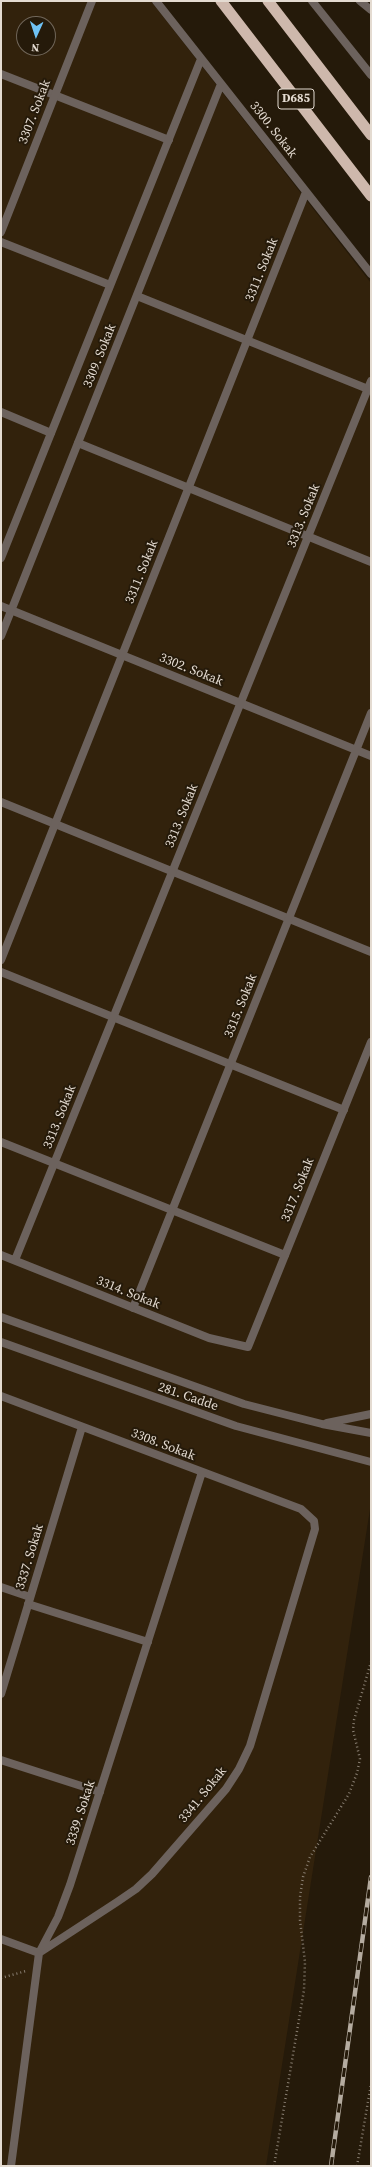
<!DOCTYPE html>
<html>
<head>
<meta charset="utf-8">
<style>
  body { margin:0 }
  #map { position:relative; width:372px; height:2167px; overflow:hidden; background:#251a0a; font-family:"Source Serif 4",serif }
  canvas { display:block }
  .frame { position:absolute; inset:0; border:2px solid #e4dbd1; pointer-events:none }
  .north { position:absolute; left:16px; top:16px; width:40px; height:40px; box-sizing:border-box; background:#251a0a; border:1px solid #71675a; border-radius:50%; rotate:183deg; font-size:11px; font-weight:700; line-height:16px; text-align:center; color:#e4dbd1 }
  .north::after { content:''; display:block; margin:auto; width:14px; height:18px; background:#6fc2f4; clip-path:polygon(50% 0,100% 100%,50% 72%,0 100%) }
</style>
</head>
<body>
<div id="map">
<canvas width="372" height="2167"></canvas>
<div class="frame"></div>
<div class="north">N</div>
</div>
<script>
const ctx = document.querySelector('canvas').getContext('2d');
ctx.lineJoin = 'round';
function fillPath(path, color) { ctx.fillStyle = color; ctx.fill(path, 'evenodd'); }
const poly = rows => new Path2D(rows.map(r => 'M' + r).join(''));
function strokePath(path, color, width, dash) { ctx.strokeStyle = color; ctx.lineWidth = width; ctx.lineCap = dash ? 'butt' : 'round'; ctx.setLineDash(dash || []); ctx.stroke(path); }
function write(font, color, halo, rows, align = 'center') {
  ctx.font = font + ' "Source Serif 4",serif'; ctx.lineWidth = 4; ctx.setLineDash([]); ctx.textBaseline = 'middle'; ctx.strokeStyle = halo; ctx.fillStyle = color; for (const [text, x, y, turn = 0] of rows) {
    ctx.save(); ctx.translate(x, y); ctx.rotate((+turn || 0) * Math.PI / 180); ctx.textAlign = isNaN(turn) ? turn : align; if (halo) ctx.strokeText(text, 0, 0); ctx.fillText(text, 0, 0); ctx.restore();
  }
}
const built = poly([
  [1,1,151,1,371,283,371,1503,266,2166,1,2166],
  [24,24,48,24,48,48,24,48]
]);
const path = poly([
  [1,1978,26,1971],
  [274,2166,304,1990,305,1962,300,1920,300,1897,303,1877,310,1857,349,1794,357,1773,360,1759,353,1730,354,1720,371,1662],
  [357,2166,371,2084]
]);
const service = poly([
  [360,1,371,10],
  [1,74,169,140],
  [1,242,110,285],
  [137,296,368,389],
  [1,412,51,433],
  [78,443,371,562],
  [1,802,371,952],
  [1,972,344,1110],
  [1,1142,285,1255],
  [1,1587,30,1597],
  [28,1604,148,1642],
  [1,1760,100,1792]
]);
const minor = poly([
  [156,1,371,274],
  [312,1,371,75],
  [1,232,92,1],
  [1,558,201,59],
  [1,606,371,756],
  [1,636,221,84],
  [1,960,306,192],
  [1,1255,209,1338,248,1347,371,1042],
  [15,1260,371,381],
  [133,1308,371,713],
  [1,1317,244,1404,322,1424,371,1433],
  [1,1342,236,1426,371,1462],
  [1,1396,301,1509,314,1521,315,1529,250,1746,239,1769,226,1789,152,1874,136,1889,117,1902,39,1953,1,1939],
  [327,1423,371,1414],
  [1,1694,82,1427],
  [11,2166,39,1953,58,1917,70,1885,202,1472]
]);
const trunk = poly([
  [221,1,371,196],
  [268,1,371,135]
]);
const rail = poly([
  [331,2166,371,1877]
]);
const shields = [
  [296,99,36]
];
const shieldNames = [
  ["D685",296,99]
];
const streetNames = [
  ["3307. Sokak",35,112,-69],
  ["3300. Sokak",273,130,52],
  ["3311. Sokak",262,270,-68],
  ["3309. Sokak",100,356,-68],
  ["3313. Sokak",304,516,-68],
  ["3311. Sokak",142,572,-68],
  ["3302. Sokak",191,670,22],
  ["3313. Sokak",182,816,-68],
  ["3315. Sokak",241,1006,-68],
  ["3313. Sokak",60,1117,-68],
  ["3317. Sokak",298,1190,-68],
  ["3314. Sokak",128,1293,22],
  ["281. Cadde",188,1397,19],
  ["3308. Sokak",163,1445,21],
  ["3337. Sokak",30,1557,-73],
  ["3341. Sokak",203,1795,-51],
  ["3339. Sokak",81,1813,-72]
];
fillPath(built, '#32220c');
strokePath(path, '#887e71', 2.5, [1, 3]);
strokePath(service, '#6c625d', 8);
strokePath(minor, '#6c625d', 8);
strokePath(trunk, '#ceb8ac', 11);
strokePath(rail, '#b5aca0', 4.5);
strokePath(rail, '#251a0a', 3, [9]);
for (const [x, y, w] of shields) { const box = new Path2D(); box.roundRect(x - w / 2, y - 10, w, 20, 3); ctx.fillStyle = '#251a0a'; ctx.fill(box); strokePath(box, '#e4dbd1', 1); }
write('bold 12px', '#e4dbd1', null, shieldNames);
write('13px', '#e4dbd1', '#251a0a', streetNames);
</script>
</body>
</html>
